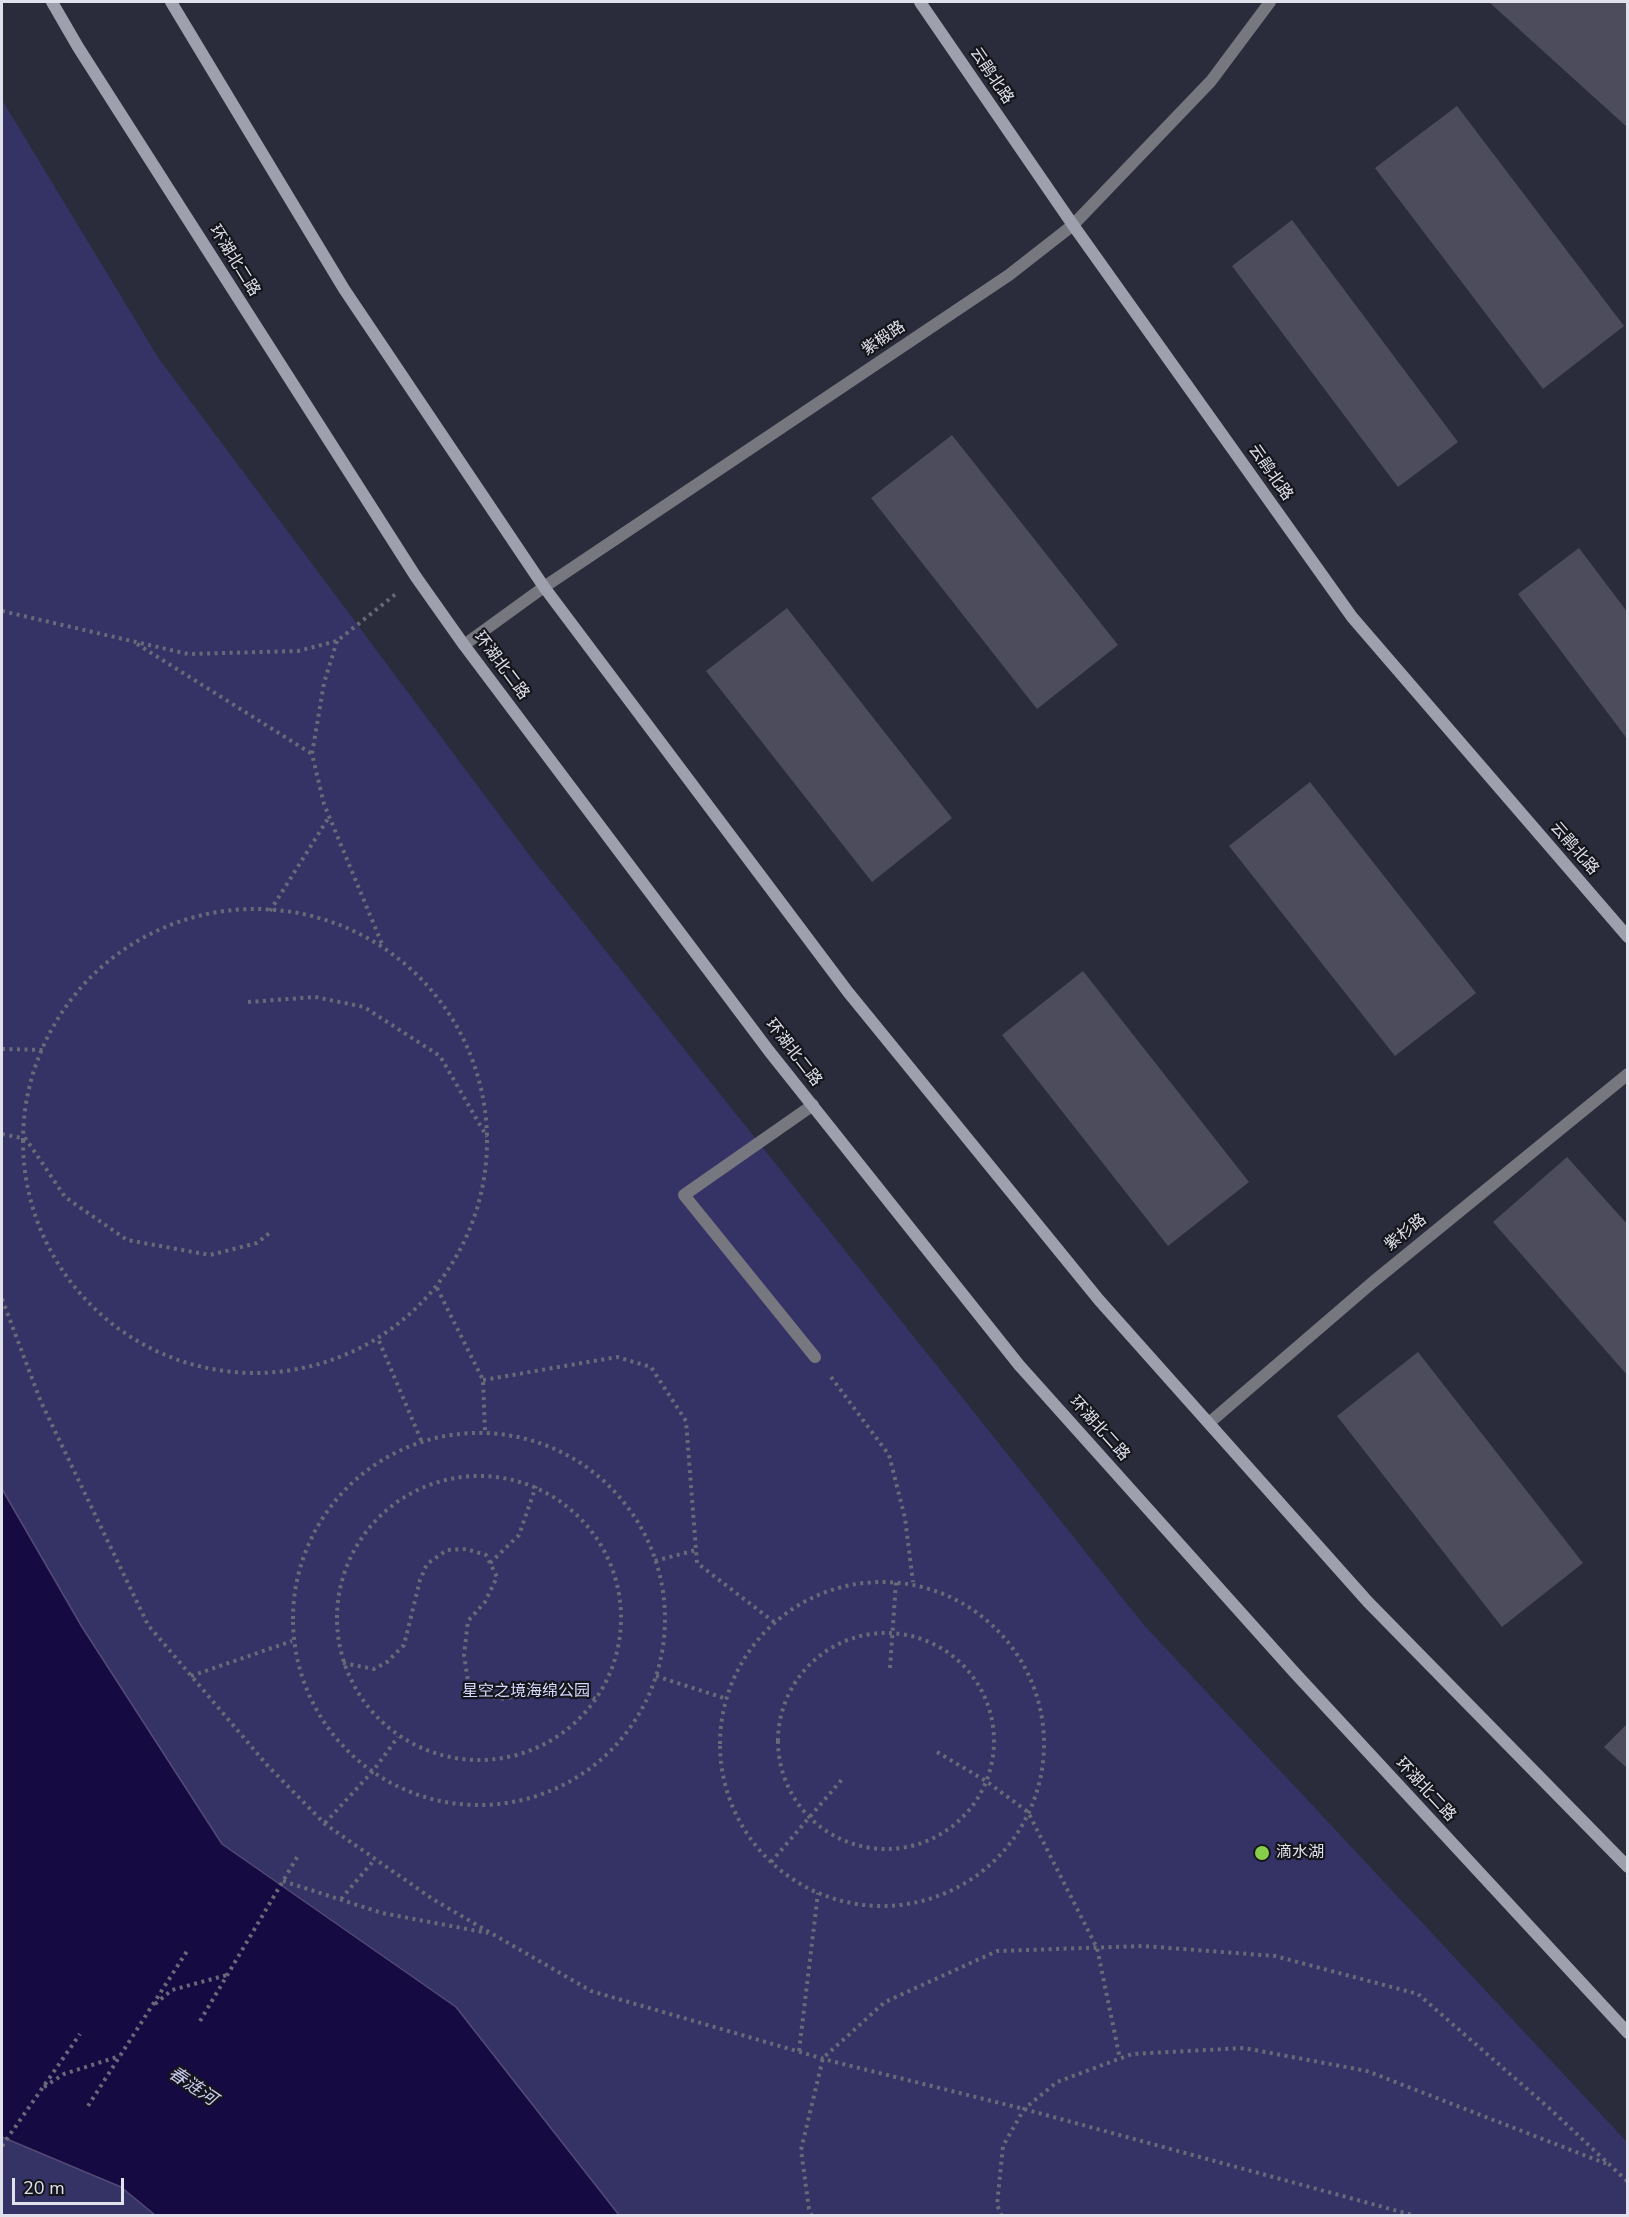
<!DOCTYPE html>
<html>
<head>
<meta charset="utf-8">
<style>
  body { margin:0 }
  #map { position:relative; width:1629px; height:2217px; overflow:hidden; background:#2b2c3b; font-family:"Nunito Sans",sans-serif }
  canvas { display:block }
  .frame { position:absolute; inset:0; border:3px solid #e0e1eb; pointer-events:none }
  .scale { position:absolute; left:12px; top:2178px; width:112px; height:27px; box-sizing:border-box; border:3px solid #e0e1eb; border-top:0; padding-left:8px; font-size:18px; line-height:21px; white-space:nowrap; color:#e0e1eb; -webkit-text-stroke:4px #15151c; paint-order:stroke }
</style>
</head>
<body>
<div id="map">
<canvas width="1629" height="2217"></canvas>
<div class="frame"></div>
<div class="scale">20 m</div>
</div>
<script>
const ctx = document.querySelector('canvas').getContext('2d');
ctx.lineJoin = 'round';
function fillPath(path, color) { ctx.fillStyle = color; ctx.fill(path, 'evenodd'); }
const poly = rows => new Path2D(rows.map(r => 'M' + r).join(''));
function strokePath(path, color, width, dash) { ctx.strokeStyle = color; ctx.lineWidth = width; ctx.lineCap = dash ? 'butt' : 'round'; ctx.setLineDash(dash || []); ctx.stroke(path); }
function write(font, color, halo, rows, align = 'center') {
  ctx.font = font + ' "Nunito Sans","Noto Sans SC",sans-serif'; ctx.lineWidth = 4.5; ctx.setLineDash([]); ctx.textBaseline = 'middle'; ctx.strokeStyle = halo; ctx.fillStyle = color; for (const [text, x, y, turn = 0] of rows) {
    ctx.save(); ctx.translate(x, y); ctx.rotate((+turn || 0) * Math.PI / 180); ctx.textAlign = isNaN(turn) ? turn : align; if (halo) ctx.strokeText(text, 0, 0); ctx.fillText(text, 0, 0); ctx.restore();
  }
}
const green = poly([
  [2,100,159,359,530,856,1143,1624,1627,2142,1627,2215,2,2215]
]);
const water = poly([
  [2,1489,82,1627,222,1844,456,2007,619,2215,155,2215,121,2187,2,2137,2,1489]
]);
const building = poly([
  [1489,2,1628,2,1628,128],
  [1457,106,1624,326,1543,389,1375,168],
  [1292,220,1458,442,1398,487,1232,266],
  [952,435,1118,645,1037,709,871,498],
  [1579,548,1628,613,1628,740,1518,594],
  [787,608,952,818,872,882,706,671],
  [1310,782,1476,993,1395,1056,1229,846],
  [1083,971,1249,1182,1168,1246,1002,1035],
  [1567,1157,1628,1225,1628,1376,1493,1222],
  [1418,1352,1583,1563,1502,1627,1337,1416],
  [1628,1723,1628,1769,1604,1747]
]);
const path = poly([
  [2,611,188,654,298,651,337,641,397,593],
  [337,641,324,683,312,754,324,804,382,944],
  [137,644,312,754],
  '23 1141a232 232 0 1 1 464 0a232 232 0 1 1-464 0Z',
  [270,911,329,817],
  [248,1002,315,997,364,1007,440,1056,487,1137],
  [2,1049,43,1050],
  [2,1134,26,1139,65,1197,127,1240,210,1255,257,1243,272,1231],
  [437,1288,483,1380,485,1431],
  [2,1299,41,1402,148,1625,267,1765,325,1824,434,1900,591,1991,831,2061,1024,2109,1416,2216],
  [379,1341,421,1440],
  [831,1377,889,1455,905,1518,913,1582],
  [483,1380,617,1357,651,1367,686,1421,697,1563,774,1622],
  '293 1619a186 186 0 1 1 372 0a186 186 0 1 1-372 0Z',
  '337 1618a142 142 0 1 1 284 0a142 142 0 1 1-284 0Z',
  [655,1561,696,1550],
  [490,1563,519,1535,536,1486],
  '720 1744a162 162 0 1 1 324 0a162 162 0 1 1-324 0Z',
  '778 1741a108 108 0 1 1 216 0a108 108 0 1 1-216 0Z',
  [343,1663,374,1669,387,1662,404,1645,420,1580,427,1564,447,1550,466,1549,486,1555,497,1577,485,1602,468,1621,464,1655,468,1681,481,1696,505,1699,535,1690,574,1685,595,1699],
  [890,1668,896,1582],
  [191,1676,292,1641],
  [656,1676,727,1699],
  [937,1752,986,1781,1028,1812,1097,1948,1120,2059],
  [325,1823,373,1771,398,1737],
  [771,1862,844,1777],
  [283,1881,382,1913,488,1933],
  [341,1899,375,1859],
  [155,2004,172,1990,227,1975],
  [200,2021,299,1854],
  [799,2051,818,1893],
  [44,2087,64,2074,120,2056],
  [88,2106,189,1948],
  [2,2146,80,2034],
  [812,2216,809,2209,801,2150,823,2058,885,2002,997,1951,1143,1946,1275,1956,1418,1994,1549,2108,1628,2182],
  [1002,2216,997,2205,1003,2146,1024,2109,1057,2082,1132,2054,1244,2048,1367,2071,1607,2164]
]);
const lane = poly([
  [813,1105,684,1195,815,1357]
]);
const street = poly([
  [464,645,544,587,1009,275,1073,225,1211,81,1270,2],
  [1209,1423,1373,1282,1628,1074]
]);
const secondary = poly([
  [52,2,78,47,416,577,464,645,769,1051,1019,1365,1294,1672,1628,2033],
  [171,2,344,289,544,587,848,992,1099,1300,1368,1602,1628,1867],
  [920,2,1073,225,1352,617,1628,937]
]);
const markers = [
  [1262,1853,8,"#87cf4a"]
];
const streetNames = [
  ["云鹃北路",991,76,56],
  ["环湖北二路",234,261,58],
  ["紫椴路",884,339,-34],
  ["云鹃北路",1270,473,55],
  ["环湖北二路",501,666,53],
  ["云鹃北路",1574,849,49],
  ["环湖北二路",793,1053,52],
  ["紫杉路",1406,1233,-39],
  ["环湖北二路",1099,1429,48],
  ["环湖北二路",1425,1790,47]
];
const parkNames = [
  ["星空之境海绵公园",526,1692]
];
const poiNames = [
  ["滴水湖",1276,1853]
];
const waterNames = [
  ["春涟河",192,2087,34]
];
fillPath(green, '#353266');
fillPath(water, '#160a43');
strokePath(water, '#534a75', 1.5);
fillPath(building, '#4c4c5d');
strokePath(path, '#696a78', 4, [3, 4.5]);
strokePath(lane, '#76777f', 12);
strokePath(street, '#76777f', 12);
strokePath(secondary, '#9fa0ad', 12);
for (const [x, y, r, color] of markers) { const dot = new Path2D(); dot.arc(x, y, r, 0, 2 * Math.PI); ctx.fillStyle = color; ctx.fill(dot); strokePath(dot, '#15151c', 2); }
write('16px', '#e0e1eb', '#15151c', streetNames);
write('16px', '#d7d9ff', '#15151c', parkNames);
write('16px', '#e0e1eb', '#15151c', poiNames, 'left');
write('italic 18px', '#c9cbf0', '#15151c', waterNames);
</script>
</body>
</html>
